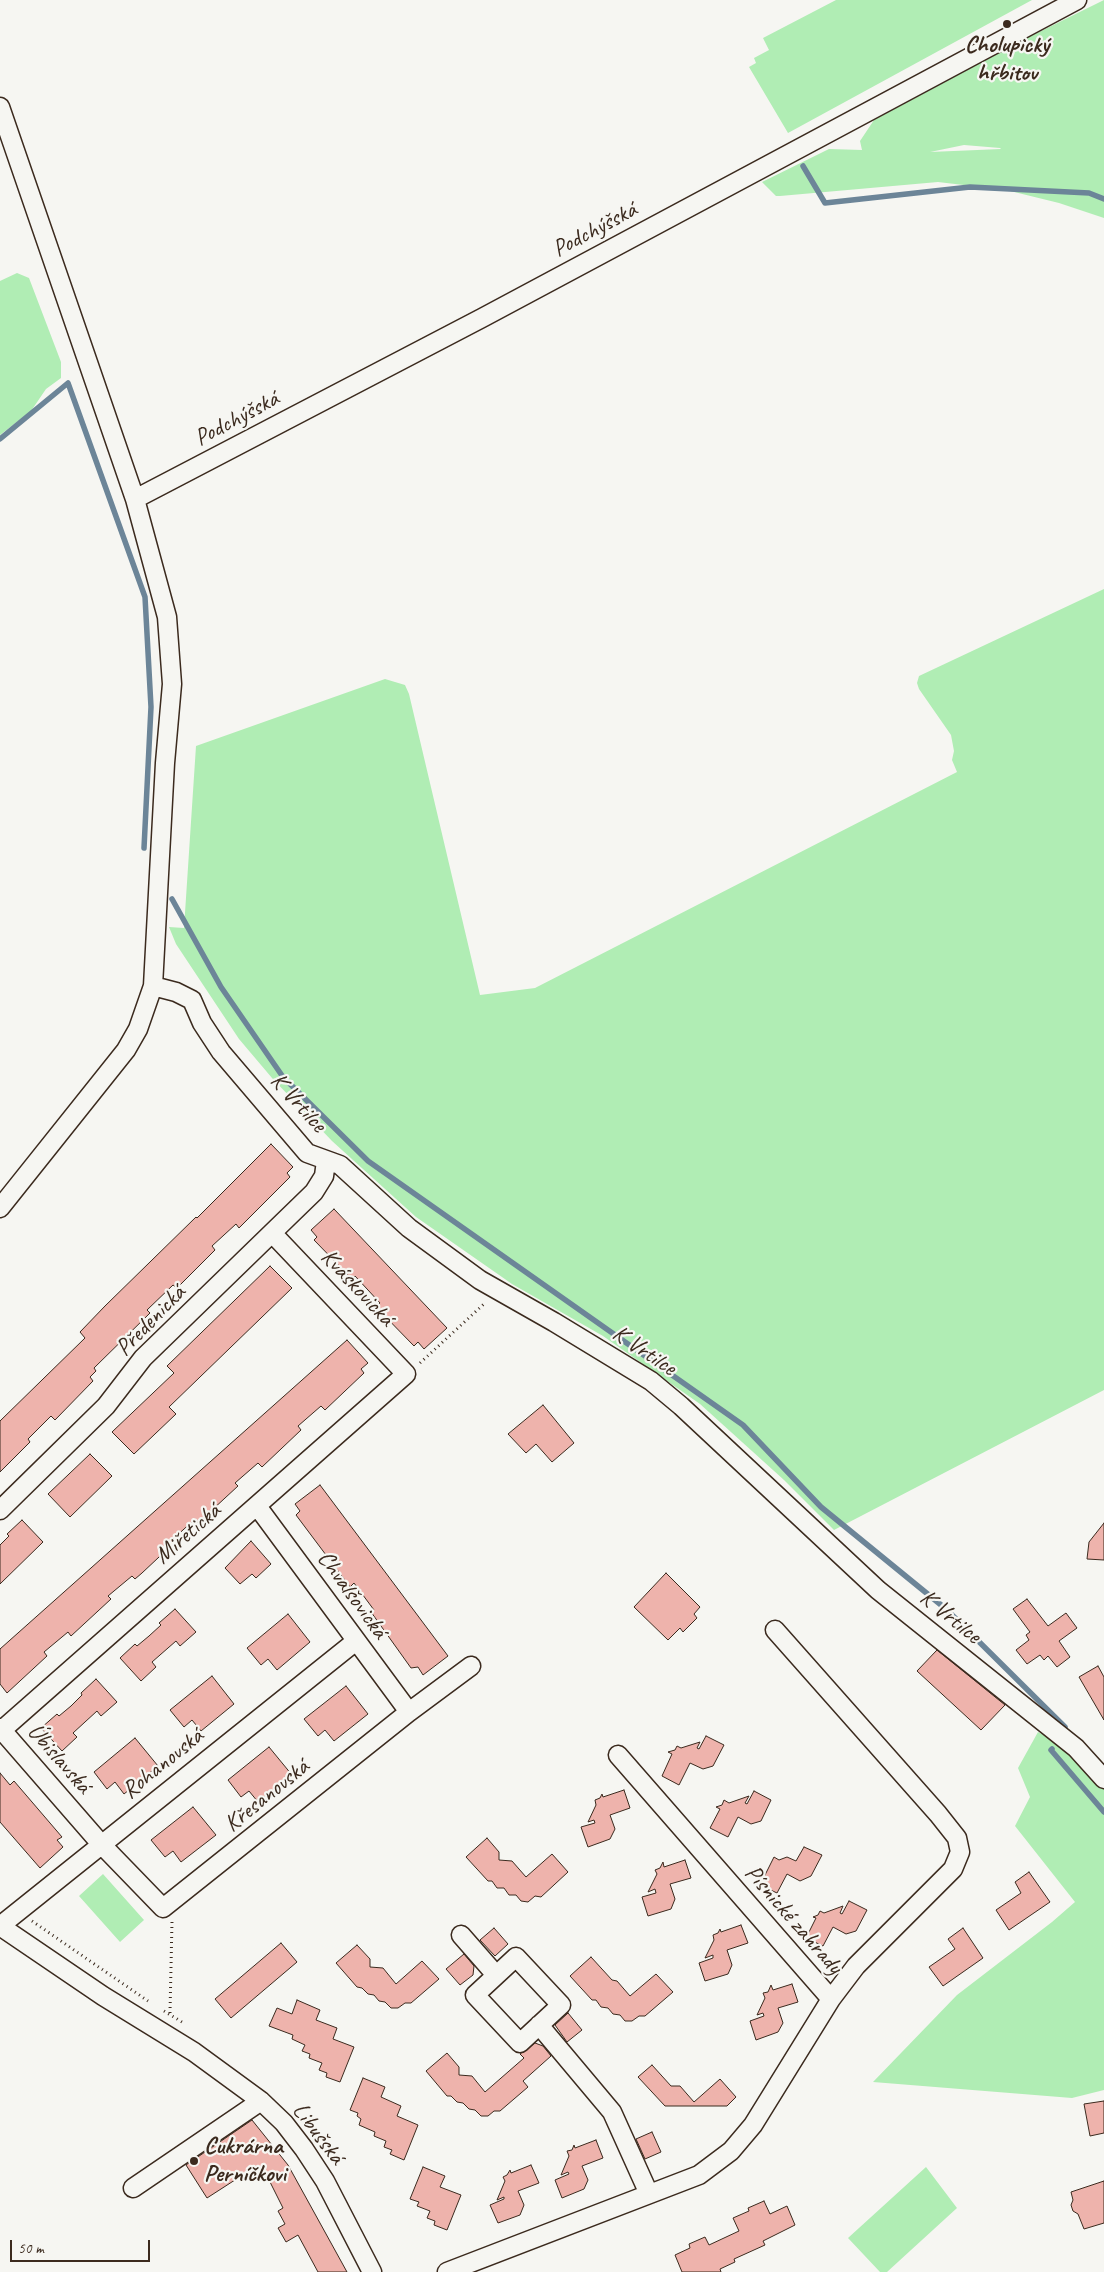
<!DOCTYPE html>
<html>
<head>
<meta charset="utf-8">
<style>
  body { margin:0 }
  #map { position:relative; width:1104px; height:2272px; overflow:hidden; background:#f6f6f2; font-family:Caveat,sans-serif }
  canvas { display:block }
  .scale { position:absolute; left:10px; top:2240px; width:140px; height:22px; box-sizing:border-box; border:2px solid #3b2a1e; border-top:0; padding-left:6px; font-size:15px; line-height:18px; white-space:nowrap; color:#3b2a1e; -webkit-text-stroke:4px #f6f6f2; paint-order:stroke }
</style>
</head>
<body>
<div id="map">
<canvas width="1104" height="2272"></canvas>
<div class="scale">50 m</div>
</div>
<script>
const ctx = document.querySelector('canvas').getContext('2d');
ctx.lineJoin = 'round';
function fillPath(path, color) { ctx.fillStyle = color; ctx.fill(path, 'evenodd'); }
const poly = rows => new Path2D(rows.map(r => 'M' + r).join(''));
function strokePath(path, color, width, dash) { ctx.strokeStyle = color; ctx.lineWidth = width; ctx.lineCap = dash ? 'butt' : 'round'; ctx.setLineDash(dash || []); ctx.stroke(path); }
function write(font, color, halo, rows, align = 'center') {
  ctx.font = font + ' Caveat,sans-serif'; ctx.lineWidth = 4.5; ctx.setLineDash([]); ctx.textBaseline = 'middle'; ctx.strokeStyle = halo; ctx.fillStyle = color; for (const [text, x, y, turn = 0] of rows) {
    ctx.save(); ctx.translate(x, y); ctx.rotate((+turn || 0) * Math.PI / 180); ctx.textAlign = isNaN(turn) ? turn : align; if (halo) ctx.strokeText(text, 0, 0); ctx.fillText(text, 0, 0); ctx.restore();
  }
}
const green = poly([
  [836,0,1032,0,788,133,749,67,756,63,754,58,769,50,763,38],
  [1104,0,1104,218,1059,203,1006,190,938,182,780,196,776,196,762,182,829,149,862,150,860,141,874,120,1029,37],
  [964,145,1000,148,1001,149,930,152],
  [17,273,29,278,61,362,61,378,46,389,31,411,0,435,0,281],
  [1104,589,1104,1390,834,1530,784,1480,700,1404,603,1336,512,1284,416,1217,332,1141,272,1078,239,1039,176,944,169,927,184,928,196,746,385,679,405,685,409,694,480,995,535,988,957,772,952,760,954,751,951,735,919,689,917,683,919,676],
  [1038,1732,1067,1748,1104,1779,1104,2090,1072,2098,873,2082,957,1995,1052,1922,1075,1902,1015,1826,1030,1797,1018,1768],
  [103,1874,144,1920,120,1942,79,1896],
  [926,2167,957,2208,887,2272,880,2272,848,2238]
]);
const stream = poly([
  [803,166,825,203,970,187,1089,193,1104,199],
  [0,439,68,383,145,597,151,707,144,848],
  [172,899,221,987,283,1077,368,1161,743,1425,821,1507,946,1609,1065,1727],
  [1052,1749,1051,1750,1104,1812]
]);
const building = poly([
  [271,1144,293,1167,287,1173,290,1177,239,1228,236,1224,212,1246,215,1250,177,1288,173,1285,147,1310,150,1313,94,1368,96,1371,90,1377,93,1381,55,1420,51,1416,28,1439,30,1442,0,1472,0,1421,85,1338,80,1332,105,1306,196,1217,197,1218,271,1144],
  [334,1209,447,1328,424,1349,418,1342,414,1346,376,1307,380,1303,355,1276,352,1279,314,1240,317,1237,311,1230,334,1209],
  [270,1266,292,1288,169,1407,176,1414,134,1454,112,1432,174,1373,167,1366,270,1266],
  [347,1340,368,1363,361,1369,364,1373,325,1410,321,1406,298,1426,301,1430,262,1467,258,1463,235,1483,238,1486,198,1523,195,1519,172,1540,175,1542,142,1573,135,1579,132,1576,108,1596,111,1599,71,1636,68,1632,44,1652,47,1656,7,1693,0,1684,0,1649,347,1340],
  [543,1405,574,1443,552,1462,536,1444,526,1453,508,1434,543,1405],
  [90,1454,112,1476,70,1517,48,1494,90,1454],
  [320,1485,448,1656,423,1675,418,1667,411,1668,371,1612,374,1610,354,1583,350,1587,296,1515,300,1511,295,1504,320,1485],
  [22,1520,43,1542,0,1584,0,1545,9,1536,7,1534,22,1520],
  [1104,1523,1104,1560,1087,1559,1089,1542,1104,1523],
  [251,1541,271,1564,256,1578,252,1574,240,1584,225,1568,251,1541],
  [666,1573,700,1607,694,1614,697,1618,683,1632,680,1628,668,1640,634,1607,666,1573],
  [1027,1599,1048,1626,1066,1613,1077,1628,1059,1641,1070,1657,1057,1667,1048,1656,1044,1660,1040,1655,1027,1664,1016,1650,1029,1640,1026,1635,1030,1632,1013,1609,1027,1599],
  [175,1609,196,1632,180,1646,176,1641,152,1662,156,1667,141,1681,120,1658,135,1644,137,1646,149,1636,161,1625,159,1623,175,1609],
  [288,1614,310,1642,277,1670,268,1659,261,1665,247,1648,288,1614],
  [937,1650,1005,1705,981,1730,917,1671,937,1650],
  [1098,1666,1104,1677,1104,1720,1079,1677,1098,1666],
  [212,1676,234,1704,201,1731,192,1720,184,1727,170,1710,212,1676],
  [96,1679,117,1702,101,1716,97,1711,73,1733,77,1737,62,1751,41,1728,57,1714,59,1716,71,1706,82,1695,81,1693,96,1679],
  [346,1686,368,1714,334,1741,325,1730,318,1736,304,1719,346,1686],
  [706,1736,724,1745,713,1766,703,1769,690,1763,679,1785,662,1776,672,1754,668,1752,675,1750,677,1746,681,1748,700,1742,697,1748,699,1749,706,1736],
  [135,1738,158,1766,124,1794,115,1782,107,1789,94,1772,135,1738],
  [269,1747,292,1775,258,1802,249,1791,241,1797,228,1780,269,1747],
  [0,1773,10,1785,14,1781,62,1837,57,1840,63,1847,40,1868,0,1822,0,1773],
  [624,1790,630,1808,610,1815,615,1829,610,1839,588,1847,581,1827,595,1823,594,1820,588,1822,596,1805,595,1800,600,1798,602,1794,603,1797,624,1790],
  [754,1791,771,1800,761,1821,751,1824,738,1817,728,1837,710,1828,720,1809,716,1807,722,1805,724,1800,729,1803,749,1796,745,1803,747,1804,754,1791],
  [193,1807,216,1835,181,1862,173,1851,165,1857,151,1840,193,1807],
  [487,1838,499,1852,499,1860,512,1861,526,1877,552,1854,568,1872,541,1897,535,1896,528,1902,521,1901,516,1895,509,1895,504,1888,497,1888,492,1881,488,1881,466,1857,487,1838],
  [804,1847,822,1855,811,1876,800,1881,787,1874,777,1893,760,1885,774,1857,779,1860,787,1857,796,1861,804,1847],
  [685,1860,691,1878,670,1884,675,1899,671,1909,648,1916,642,1897,656,1893,655,1889,648,1892,657,1874,655,1870,660,1868,663,1862,664,1867,685,1860],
  [1029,1872,1050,1902,1009,1930,996,1910,1021,1893,1015,1882,1029,1872],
  [849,1901,867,1910,856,1931,846,1934,833,1927,823,1946,806,1938,816,1918,813,1917,818,1915,820,1911,824,1913,843,1906,840,1913,842,1914,849,1901],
  [741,1925,748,1943,727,1950,732,1965,728,1974,705,1981,699,1963,713,1958,713,1955,705,1958,714,1940,713,1935,718,1933,720,1929,721,1932,741,1925],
  [494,1928,508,1944,495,1956,480,1940,494,1928],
  [963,1928,983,1958,943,1986,929,1967,955,1949,948,1939,963,1928],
  [281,1943,297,1962,231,2018,215,1999,281,1943],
  [357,1945,370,1959,370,1967,383,1968,396,1984,422,1961,439,1979,411,2003,405,2003,398,2008,391,2008,385,2002,379,2001,374,1995,368,1994,362,1988,357,1987,336,1963,357,1945],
  [464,1954,474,1966,473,1975,460,1985,446,1969,464,1954],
  [591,1957,612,1980,617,1981,630,1996,656,1974,673,1992,645,2016,639,2016,632,2021,625,2021,620,2015,613,2014,608,2008,601,2007,596,2000,592,2000,570,1976,591,1957],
  [792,1984,798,2002,778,2008,783,2023,778,2032,756,2040,750,2021,764,2016,763,2013,757,2015,765,1998,763,1993,768,1992,771,1985,773,1990,792,1984],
  [297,2000,320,2010,316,2020,337,2028,333,2039,354,2047,340,2082,326,2077,327,2073,319,2070,322,2063,309,2058,310,2054,302,2051,305,2045,292,2039,293,2035,269,2026,277,2008,292,2014,297,2000],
  [568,2013,582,2030,567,2042,555,2025,568,2013],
  [535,2043,543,2046,551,2056,523,2081,528,2087,500,2111,494,2111,488,2116,481,2116,475,2110,469,2109,463,2103,457,2102,451,2096,447,2096,426,2071,447,2053,459,2067,459,2075,472,2076,485,2092,524,2058,520,2054,535,2043],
  [652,2065,671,2086,680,2086,694,2102,720,2079,736,2097,727,2106,665,2106,638,2077,652,2065],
  [363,2078,385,2087,381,2097,401,2106,397,2116,418,2125,404,2160,390,2154,392,2150,384,2147,386,2141,374,2136,375,2132,359,2125,361,2119,357,2116,358,2113,350,2110,363,2078],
  [1104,2101,1104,2133,1090,2136,1084,2104,1104,2101],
  [252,2120,288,2165,347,2272,318,2272,298,2235,286,2242,278,2228,285,2224,278,2211,283,2208,264,2170,262,2172,260,2169,255,2173,252,2169,207,2198,186,2165,252,2120],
  [652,2132,661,2152,645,2159,636,2139,652,2132],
  [596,2140,603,2158,582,2166,588,2180,584,2189,562,2198,555,2180,569,2174,568,2172,561,2175,569,2156,567,2151,572,2150,574,2145,575,2148,596,2140],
  [531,2165,539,2183,518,2191,524,2205,520,2215,498,2223,490,2205,504,2199,504,2197,497,2200,505,2181,503,2177,507,2175,510,2170,511,2173,531,2165],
  [423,2167,445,2176,440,2187,461,2195,447,2230,434,2225,435,2221,427,2218,430,2211,417,2206,419,2202,410,2199,423,2167],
  [1104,2181,1104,2223,1084,2229,1078,2214,1073,2211,1071,2205,1073,2200,1071,2192,1104,2181],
  [764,2201,770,2214,787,2206,795,2225,763,2241,765,2245,734,2259,735,2262,720,2269,721,2272,682,2272,675,2255,690,2248,689,2244,705,2237,709,2245,739,2231,733,2218,749,2211,748,2208,764,2201]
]);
const path = poly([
  [420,1363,485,1303],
  [32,1921,148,2001],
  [164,2011,182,2022],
  [170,2013,172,1921]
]);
const minor = poly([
  [0,107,135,499,167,617,172,684,165,763,153,986,138,1029,126,1050,0,1208],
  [135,499,482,318,1077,0],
  [153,986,176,992,192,1000,202,1023,221,1052,307,1153,340,1165,409,1228,480,1280,554,1322,651,1381,681,1406,878,1590,1076,1748,1104,1779],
  [257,1506,409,1712],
  [0,1510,106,1406,143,1358,314,1192,324,1176,326,1161],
  [0,1728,101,1844,163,1908,409,1712,471,1666],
  [2,1730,406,1374,273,1234],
  [618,1755,831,1999],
  [0,1926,103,1996,194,2052,261,2101,284,2123,304,2149,325,2181,372,2272],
  [0,1926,356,1641],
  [461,1935,496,1975],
  [516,1957,561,2005,520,2043,475,1995,516,1957],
  [539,2025,612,2112,649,2194],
  [133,2188,261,2101],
  [447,2272,699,2175,731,2151,753,2125,831,1999,856,1966,953,1869,960,1852,957,1838,938,1814,775,1630]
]);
const markers = [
  [1007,24,5,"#3b2a1e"],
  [194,2161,5,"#3b2a1e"]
];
const poiNames = [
  ["Cholupický",1007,46],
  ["hřbitov",1007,74],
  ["Cukrárna",204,2147,"left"],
  ["Perníčkovi",204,2175,"left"]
];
const streetNames = [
  ["Podchýšská",595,230,-28],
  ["Podchýšská",237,419,-28],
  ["K Vrtilce",298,1103,48],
  ["Kváskovická",357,1288,47],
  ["Předenická",151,1321,-46],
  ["K Vrtilce",644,1351,34],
  ["Miřetická",188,1534,-41],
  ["Chvalšovická",352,1595,54],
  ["K Vrtilce",950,1617,39],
  ["Úbislavská",59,1759,49],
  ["Rohanovská",163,1764,-39],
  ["Křesanovská",267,1796,-39],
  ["Písnické zahrady",793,1920,49],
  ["Libušská",318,2134,53]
];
fillPath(green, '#b0edb4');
strokePath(stream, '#6c8598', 5.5);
fillPath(building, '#eeb3ac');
strokePath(building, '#3b2a1e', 1);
strokePath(minor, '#3b2a1e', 21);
strokePath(path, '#3b2a1e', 3, [1, 4]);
strokePath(minor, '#f6f6f2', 18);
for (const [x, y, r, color] of markers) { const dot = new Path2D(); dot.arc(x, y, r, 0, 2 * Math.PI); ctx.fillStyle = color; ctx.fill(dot); strokePath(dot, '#f6f6f2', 2); }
write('bold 24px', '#3b2a1e', '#f6f6f2', poiNames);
write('24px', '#3b2a1e', '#f6f6f2', streetNames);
</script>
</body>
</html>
